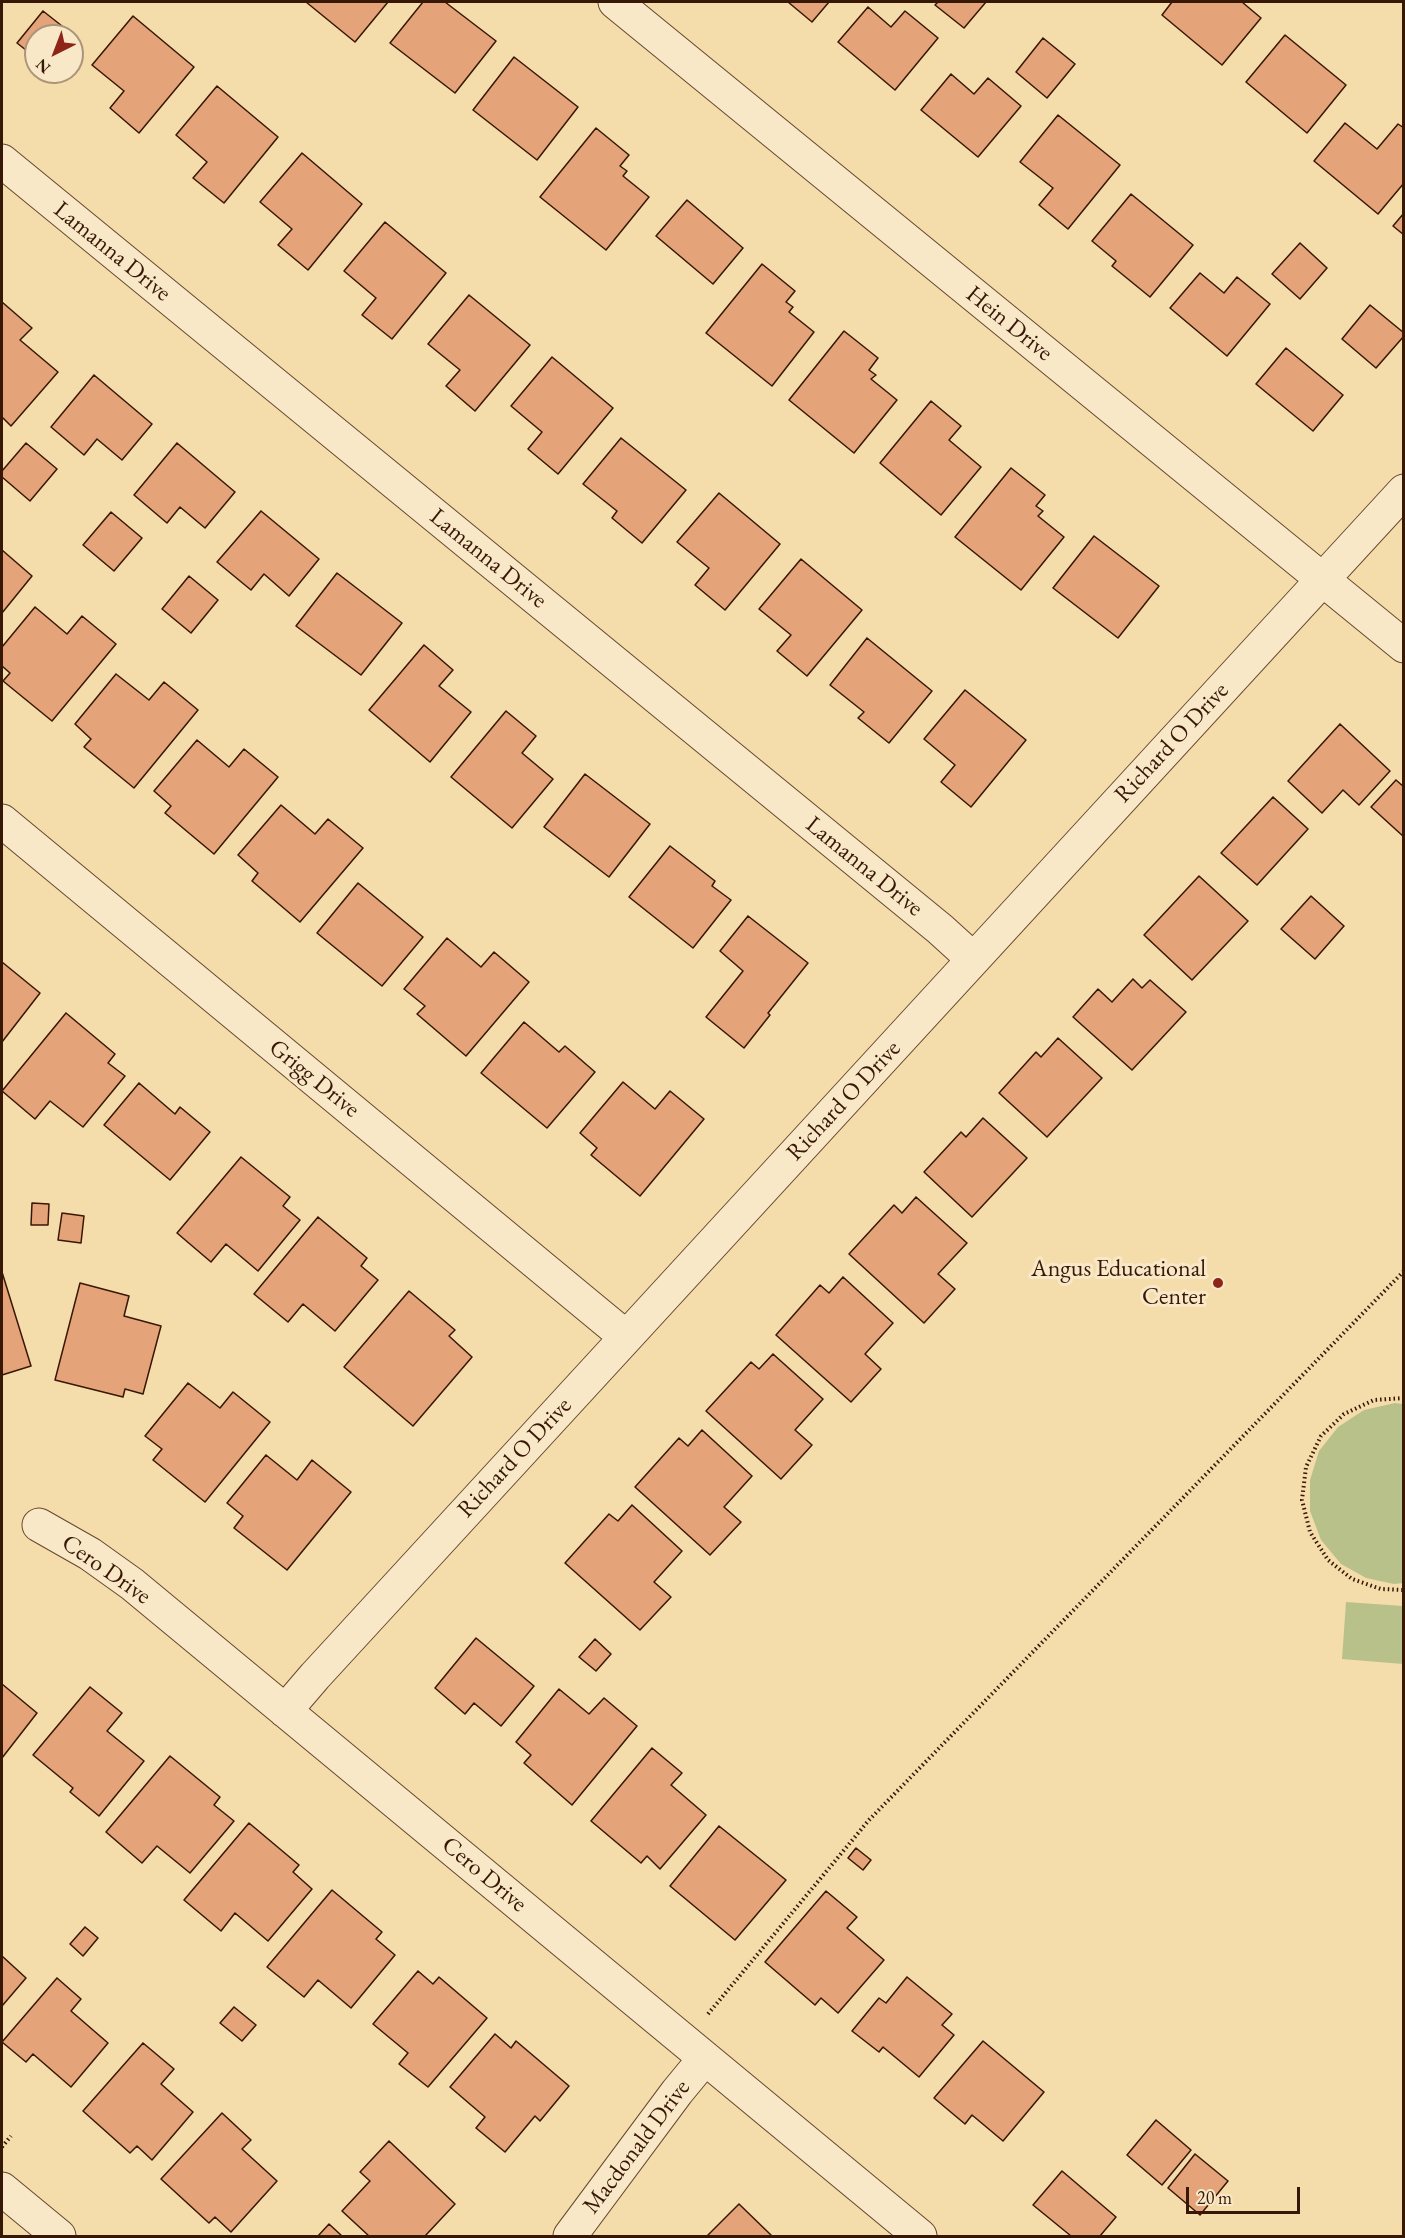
<!DOCTYPE html>
<html>
<head>
<meta charset="utf-8">
<style>
  body { margin:0 }
  #map { position:relative; width:1405px; height:2238px; overflow:hidden; background:#f5dcab; font-family:"EB Garamond",serif }
  canvas { display:block }
  .frame { position:absolute; inset:0; border:3px solid #371706; pointer-events:none }
  .north { position:absolute; left:24px; top:24px; width:60px; height:60px; box-sizing:border-box; background:#f8e8c8; border:2px solid #ab947a; border-radius:50%; rotate:222deg; font-size:16px; font-weight:700; line-height:24px; text-align:center; color:#371706 }
  .north::after { content:''; display:block; margin:auto; width:21px; height:27px; background:#8f2418; clip-path:polygon(50% 0,100% 100%,50% 72%,0 100%) }
  .scale { position:absolute; left:1186px; top:2187px; width:114px; height:27px; box-sizing:border-box; border:3px solid #371706; border-top:0; padding-left:8px; font-size:18px; line-height:21px; white-space:nowrap; color:#371706; -webkit-text-stroke:4px #f8e8c8; paint-order:stroke }
</style>
</head>
<body>
<div id="map">
<canvas width="1405" height="2238"></canvas>
<div class="frame"></div>
<div class="north">N</div>
<div class="scale">20 m</div>
</div>
<script>
const ctx = document.querySelector('canvas').getContext('2d');
ctx.lineJoin = 'round';
function fillPath(path, color) { ctx.fillStyle = color; ctx.fill(path, 'evenodd'); }
const poly = rows => new Path2D(rows.map(r => 'M' + r).join(''));
function strokePath(path, color, width, dash) { ctx.strokeStyle = color; ctx.lineWidth = width; ctx.lineCap = dash ? 'butt' : 'round'; ctx.setLineDash(dash || []); ctx.stroke(path); }
function write(font, color, halo, rows, align = 'center') {
  ctx.font = font + ' "EB Garamond",serif'; ctx.lineWidth = 6; ctx.setLineDash([]); ctx.textBaseline = 'middle'; ctx.strokeStyle = halo; ctx.fillStyle = color; for (const [text, x, y, turn = 0] of rows) {
    ctx.save(); ctx.translate(x, y); ctx.rotate((+turn || 0) * Math.PI / 180); ctx.textAlign = isNaN(turn) ? turn : align; if (halo) ctx.strokeText(text, 0, 0); ctx.fillText(text, 0, 0); ctx.restore();
  }
}
const green = poly([
  [1395,1403,1403,1404,1404,1583,1394,1584,1366,1578,1341,1564,1321,1540,1310,1511,1310,1480,1319,1451,1338,1427,1364,1410],
  [1346,1602,1403,1606,1403,1664,1342,1659]
]);
const building = poly([
  [306,2,388,2,355,42,306,2],
  [423,2,445,2,496,41,455,93,390,43,423,2],
  [788,2,829,2,812,22,788,2],
  [938,2,986,2,964,28,935,5,938,2],
  [1172,2,1242,2,1261,18,1222,65,1162,15,1172,2],
  [868,7,891,27,905,11,938,38,895,90,838,42,868,7],
  [43,11,76,37,72,42,72,36,36,36,36,58,17,43,43,11],
  [133,16,194,67,139,133,110,108,124,91,92,65,133,16],
  [1285,35,1346,85,1307,133,1246,82,1285,35],
  [1043,38,1075,64,1047,98,1016,72,1043,38],
  [514,57,578,107,537,160,473,110,514,57],
  [951,74,974,94,988,78,1021,106,978,157,921,110,951,74],
  [217,86,278,137,224,203,193,178,207,162,176,135,217,86],
  [1058,115,1120,165,1068,229,1039,205,1053,188,1020,162,1058,115],
  [1345,123,1377,149,1398,124,1404,128,1404,183,1378,214,1314,161,1345,123],
  [596,128,629,155,620,166,627,171,623,176,649,197,606,250,540,197,596,128],
  [302,153,362,204,308,270,278,245,292,229,260,202,302,153],
  [1131,194,1193,245,1150,297,1112,266,1116,261,1092,241,1131,194],
  [687,200,743,248,713,284,656,236,687,200],
  [1404,213,1404,235,1393,226,1404,213],
  [385,222,446,273,392,339,362,315,376,298,344,271,385,222],
  [1300,243,1327,268,1300,299,1272,274,1300,243],
  [762,264,795,291,786,302,793,307,789,312,814,332,772,386,706,333,762,264],
  [1200,273,1224,293,1237,277,1270,304,1227,356,1170,308,1200,273],
  [469,295,530,345,475,411,446,386,460,370,428,344,469,295],
  [2,302,32,328,20,340,58,372,11,426,2,417,2,302],
  [1370,305,1404,333,1404,336,1376,368,1342,339,1370,305],
  [844,331,878,358,869,370,876,375,871,379,897,400,854,453,789,400,844,331],
  [1286,348,1343,395,1313,431,1256,384,1286,348],
  [552,357,613,408,558,474,528,449,542,432,511,406,552,357],
  [94,375,152,424,122,460,97,439,84,455,51,427,94,375],
  [931,401,961,426,949,440,981,467,941,515,880,463,931,401],
  [621,438,686,490,642,543,612,518,617,511,583,484,621,438],
  [26,443,57,469,30,501,2,477,2,471,26,443],
  [177,443,235,492,205,528,180,507,167,523,134,495,177,443],
  [1011,468,1045,495,1036,506,1043,511,1038,516,1064,537,1021,590,955,537,1011,468],
  [719,493,780,544,725,610,695,585,709,568,677,542,719,493],
  [261,511,319,559,289,596,264,574,251,590,217,562,261,511],
  [111,512,142,538,114,571,83,545,111,512],
  [1094,536,1159,586,1118,638,1053,588,1094,536],
  [2,550,32,576,2,613,2,550],
  [801,559,862,610,807,676,777,651,791,635,759,609,801,559],
  [337,573,402,623,361,675,296,626,337,573],
  [189,576,218,600,191,633,162,609,189,576],
  [35,607,67,634,82,616,116,644,52,721,3,681,10,673,2,666,2,647,35,607],
  [867,638,932,691,889,743,858,718,864,712,830,685,867,638],
  [424,645,453,670,439,686,471,712,430,762,369,710,424,645],
  [116,674,149,700,164,682,198,710,134,788,84,747,91,739,75,724,116,674],
  [965,690,1026,740,971,807,941,782,955,765,924,739,965,690],
  [506,711,536,736,522,753,553,779,512,828,451,777,506,711],
  [1340,724,1390,771,1359,805,1343,790,1322,813,1288,781,1340,724],
  [197,740,229,767,244,749,278,777,214,854,165,813,171,806,154,791,197,740],
  [585,774,650,824,609,877,544,827,585,774],
  [1396,780,1404,787,1404,837,1371,807,1396,780],
  [1273,797,1308,829,1257,885,1221,853,1273,797],
  [281,805,315,834,328,819,363,848,300,922,252,881,258,873,238,855,281,805],
  [670,846,715,881,712,886,731,900,693,948,629,897,670,846],
  [1199,876,1248,921,1192,980,1144,935,1199,876],
  [358,883,423,937,382,986,317,933,358,883],
  [1311,896,1344,926,1315,959,1281,929,1311,896],
  [748,916,808,963,768,1013,770,1015,744,1048,706,1017,743,971,720,951,748,916],
  [447,938,481,967,494,952,529,982,466,1056,417,1014,425,1006,404,989,447,938],
  [2,962,40,993,2,1042,2,962],
  [1133,979,1142,988,1150,980,1186,1012,1132,1070,1073,1017,1098,989,1112,1002,1133,979],
  [66,1013,115,1054,108,1063,125,1076,83,1127,50,1101,35,1119,2,1091,66,1013],
  [524,1022,559,1052,565,1046,595,1072,547,1128,481,1073,524,1022],
  [1058,1038,1102,1078,1047,1137,999,1093,1036,1052,1041,1057,1058,1038],
  [623,1082,655,1109,670,1091,704,1119,640,1196,591,1155,597,1148,580,1133,623,1082],
  [139,1083,175,1114,180,1107,210,1132,170,1180,104,1125,139,1083],
  [983,1118,1027,1158,972,1217,924,1172,961,1132,966,1137,983,1118],
  [241,1157,290,1197,283,1206,300,1220,258,1271,226,1244,211,1262,177,1233,241,1157],
  [916,1197,967,1243,938,1274,955,1289,924,1323,849,1254,894,1205,902,1213,916,1197],
  [32,1203,49,1204,48,1225,31,1225,32,1203],
  [62,1213,84,1216,81,1243,58,1240,62,1213],
  [318,1217,367,1258,361,1266,378,1280,335,1331,303,1304,288,1322,254,1294,318,1217],
  [2,1272,31,1366,2,1375,2,1272],
  [843,1277,893,1323,865,1354,881,1369,851,1402,776,1335,820,1285,829,1293,843,1277],
  [80,1283,129,1296,124,1316,161,1326,143,1394,125,1389,123,1397,55,1380,80,1283],
  [409,1291,455,1330,449,1336,472,1357,413,1426,344,1367,409,1291],
  [773,1354,823,1399,795,1430,812,1445,781,1479,706,1411,751,1362,759,1369,773,1354],
  [188,1383,220,1408,233,1392,270,1422,205,1502,153,1460,162,1449,145,1436,188,1383],
  [702,1430,752,1476,724,1507,741,1522,710,1555,635,1487,679,1438,688,1446,702,1430],
  [266,1455,297,1480,312,1460,351,1492,287,1570,234,1528,243,1516,227,1503,266,1455],
  [632,1505,682,1551,654,1582,671,1597,640,1630,565,1563,609,1514,618,1521,632,1505],
  [476,1638,534,1686,501,1726,474,1703,465,1714,435,1688,476,1638],
  [595,1639,611,1654,596,1671,579,1657,595,1639],
  [2,1684,37,1713,2,1758,2,1684],
  [90,1687,122,1713,107,1731,144,1761,99,1816,70,1792,73,1788,33,1755,90,1687],
  [559,1689,589,1714,604,1698,637,1726,572,1805,524,1763,531,1755,516,1742,559,1689],
  [652,1748,682,1773,671,1785,706,1815,660,1869,647,1856,641,1863,591,1821,652,1748],
  [170,1756,220,1797,214,1805,234,1821,190,1873,157,1846,142,1863,106,1832,170,1756],
  [249,1823,299,1865,293,1872,312,1889,268,1941,235,1913,221,1931,184,1900,249,1823],
  [719,1826,786,1880,735,1940,670,1886,719,1826],
  [856,1848,871,1860,863,1870,848,1858,856,1848],
  [332,1890,382,1932,376,1939,395,1955,351,2008,318,1980,304,1997,267,1967,332,1890],
  [826,1891,857,1917,847,1928,884,1960,838,2013,821,1998,815,2005,765,1962,826,1891],
  [85,1927,98,1938,83,1956,70,1944,85,1927],
  [2,1956,26,1978,2,2006,2,1956],
  [418,1971,433,1984,439,1977,487,2018,428,2087,399,2064,408,2053,373,2024,418,1971],
  [907,1977,952,2014,942,2025,954,2035,919,2077,883,2047,879,2052,852,2031,879,1998,886,2003,907,1977],
  [57,1978,81,1999,71,2011,108,2043,71,2087,33,2054,26,2062,2,2042,57,1978],
  [234,2007,256,2025,242,2041,220,2023,234,2007],
  [495,2034,511,2048,516,2041,569,2086,540,2121,535,2116,505,2152,476,2128,485,2117,450,2087,495,2034],
  [983,2041,1044,2092,1003,2141,972,2115,965,2124,934,2098,983,2041],
  [143,2043,174,2069,161,2084,193,2112,152,2160,137,2146,130,2153,83,2111,143,2043],
  [222,2113,251,2140,242,2149,277,2181,231,2232,215,2217,209,2223,161,2179,222,2113],
  [1156,2120,1191,2150,1162,2185,1127,2155,1156,2120],
  [389,2141,455,2204,425,2236,369,2236,342,2211,370,2181,360,2172,389,2141],
  [1195,2154,1228,2181,1200,2215,1168,2188,1195,2154],
  [1062,2171,1116,2217,1100,2236,1071,2236,1033,2205,1062,2171],
  [739,2204,772,2236,707,2236,739,2204],
  [329,2224,342,2236,318,2236,329,2224]
]);
const path = poly([
  [1404,1398,1374,1400,1344,1414,1321,1436,1306,1467,1302,1500,1310,1532,1328,1560,1352,1579,1381,1589,1404,1590],
  [708,2014,869,1820,1404,1271],
  [2,2147,11,2136]
]);
const street = poly([
  [615,2,1404,646],
  [2,161,940,929,973,959],
  [2,821,626,1337],
  [39,1525,90,1554,132,1584,920,2236],
  [285,1711,315,1676,1404,491],
  [2,2189,59,2236],
  [570,2236,677,2092,705,2058]
]);
const markers = [
  [1218,1283,6,"#8f2418"]
];
const streetNames = [
  ["Lamanna Drive",112,252,39],
  ["Hein Drive",1009,324,39],
  ["Lamanna Drive",488,559,39],
  ["Richard O Drive",1172,743,-47],
  ["Lamanna Drive",864,867,39],
  ["Grigg Drive",314,1079,39],
  ["Richard O Drive",844,1101,-47],
  ["Richard O Drive",515,1458,-47],
  ["Cero Drive",106,1570,35],
  ["Cero Drive",484,1875,40],
  ["Macdonald Drive",637,2147,-53]
];
const poiNames = [
  ["Angus Educational",1206,1269],
  ["Center",1206,1297]
];
fillPath(green, '#b9c18b');
fillPath(building, '#e4a378');
strokePath(building, '#371706', 1.5);
strokePath(street, '#66482f', 35);
strokePath(path, '#371706', 4, [1.5, 3]);
strokePath(street, '#f8e8c8', 33);
for (const [x, y, r, color] of markers) { const dot = new Path2D(); dot.arc(x, y, r, 0, 2 * Math.PI); ctx.fillStyle = color; ctx.fill(dot); strokePath(dot, '#f8e8c8', 2); }
write('24px', '#371706', '#f8e8c8', streetNames);
write('24px', '#371706', '#f8e8c8', poiNames, 'right');
</script>
</body>
</html>
